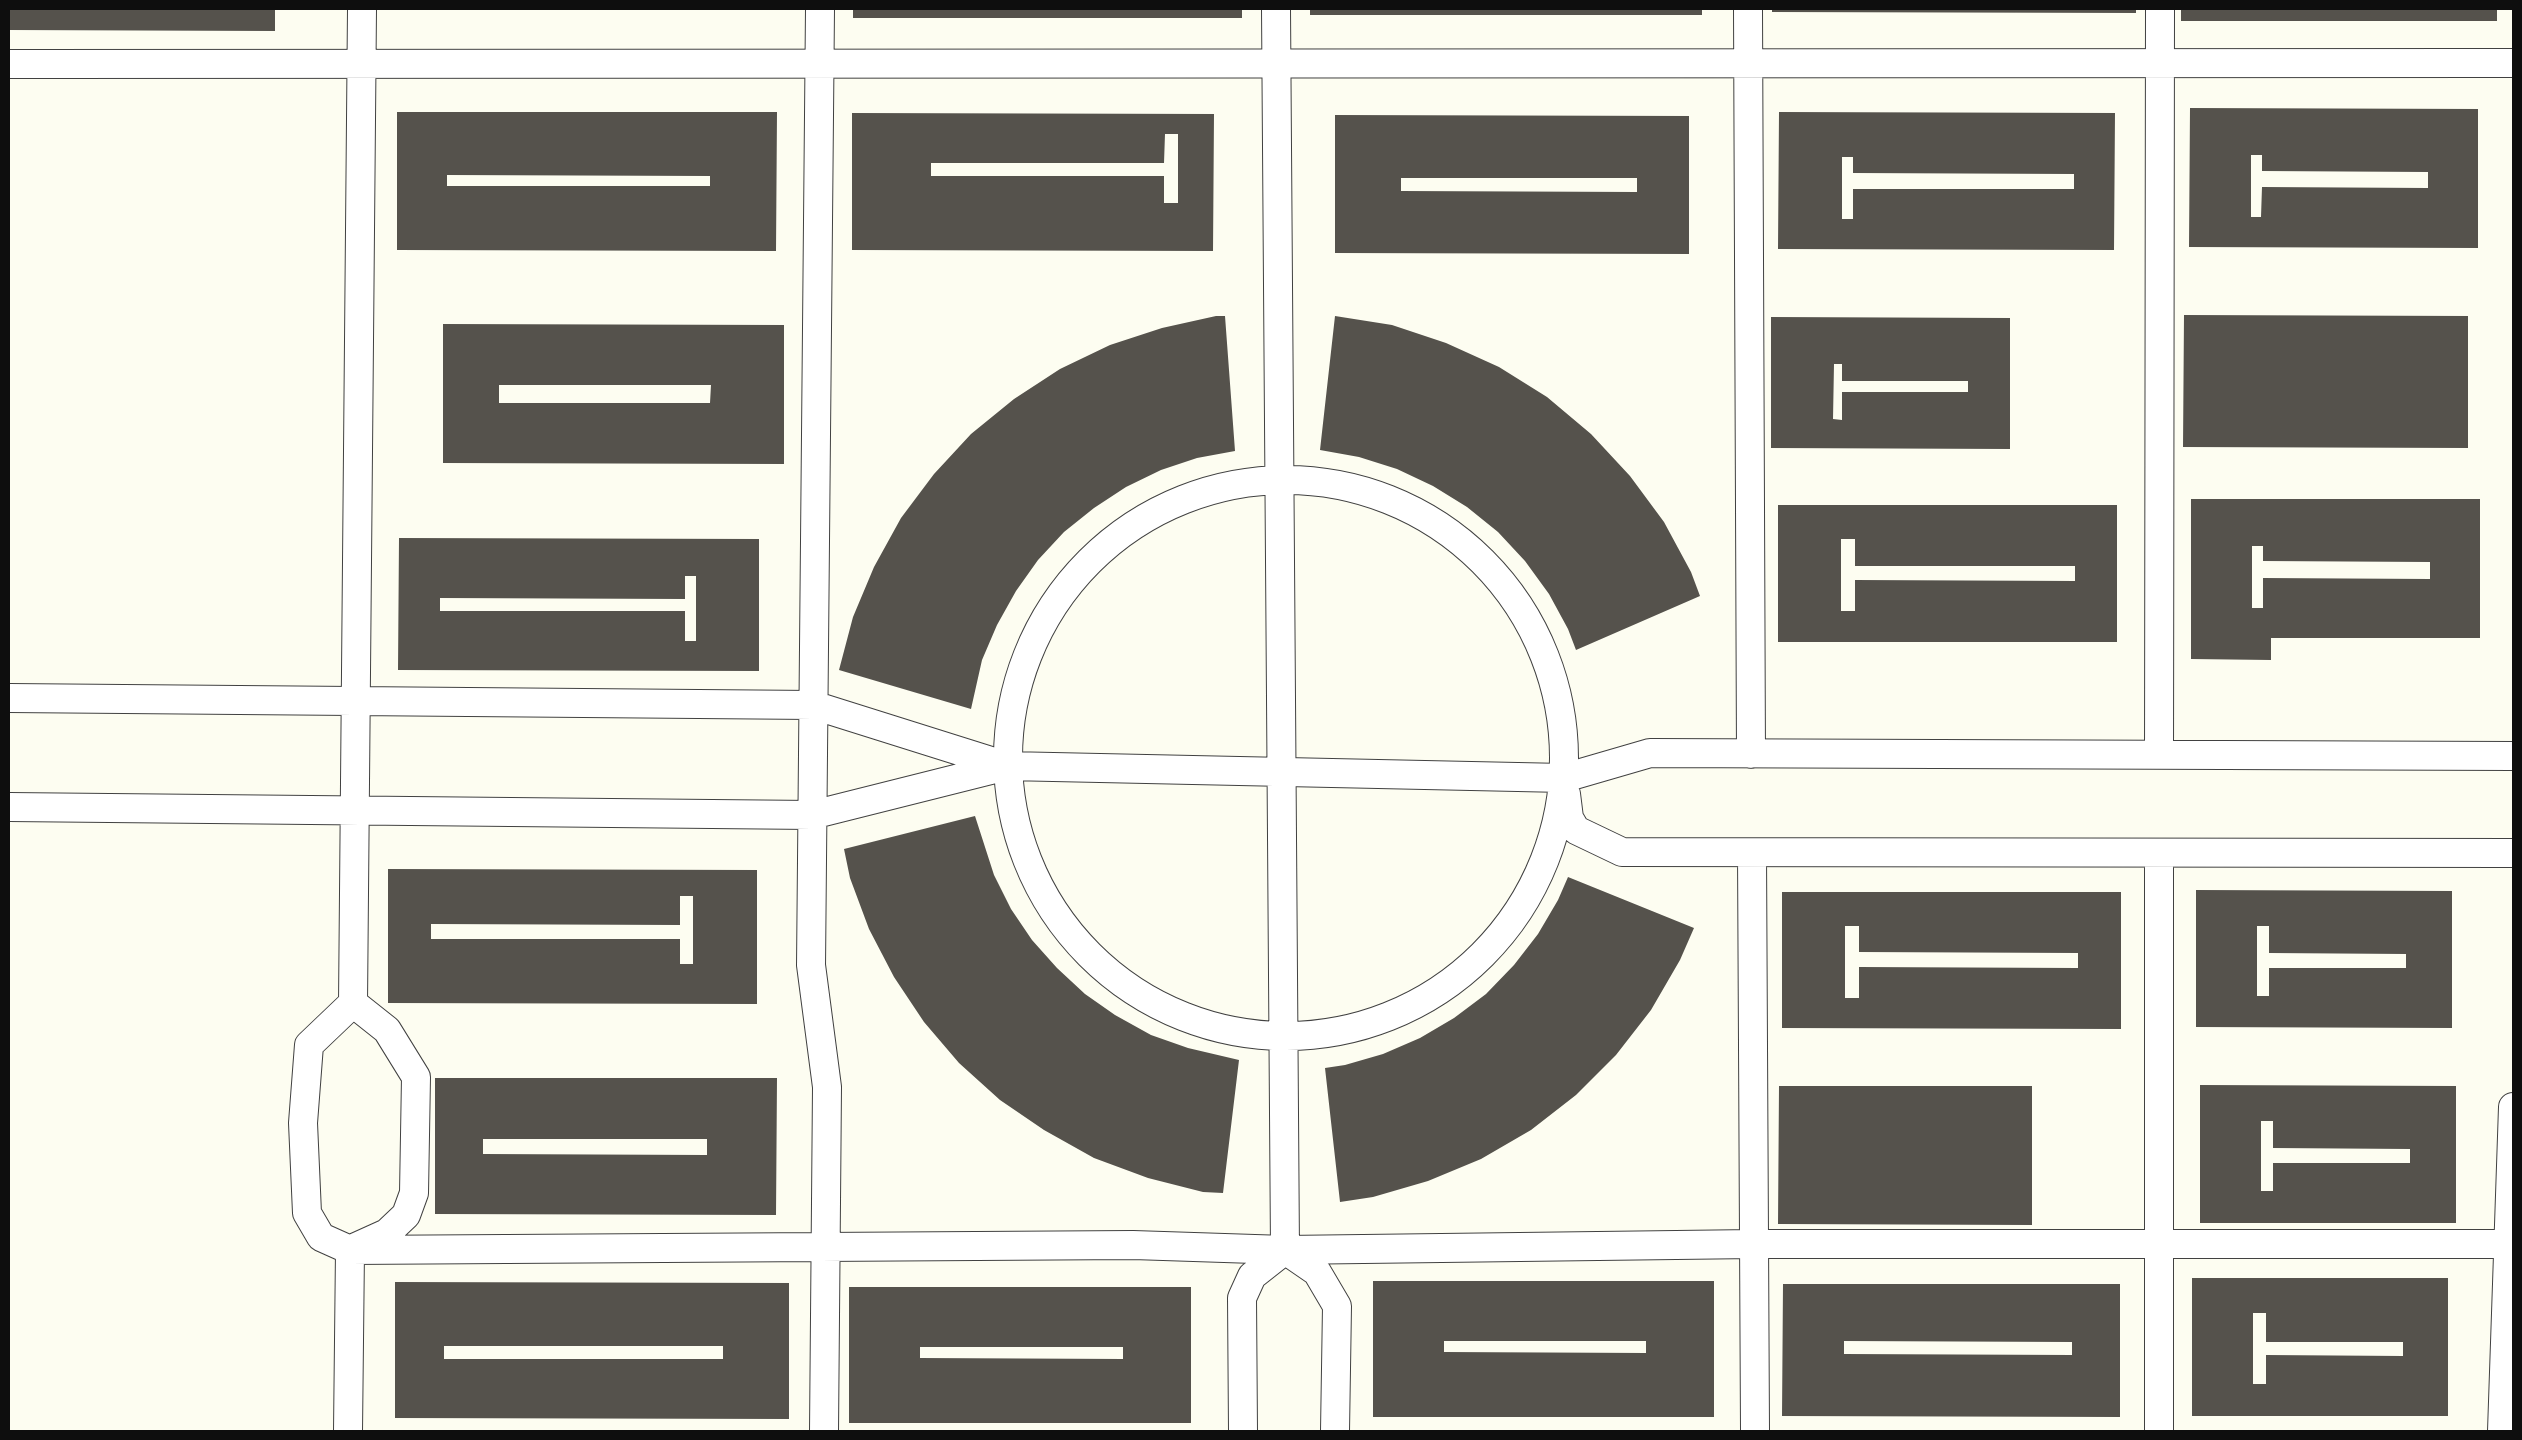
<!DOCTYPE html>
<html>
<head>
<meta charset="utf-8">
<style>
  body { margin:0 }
  #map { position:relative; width:2522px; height:1440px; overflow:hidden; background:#fdfdf1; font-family:"Noto Serif",serif }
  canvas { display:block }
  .frame { position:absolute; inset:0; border:10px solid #0e0e0e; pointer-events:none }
</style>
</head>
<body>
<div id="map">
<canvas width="2522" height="1440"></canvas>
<div class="frame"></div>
</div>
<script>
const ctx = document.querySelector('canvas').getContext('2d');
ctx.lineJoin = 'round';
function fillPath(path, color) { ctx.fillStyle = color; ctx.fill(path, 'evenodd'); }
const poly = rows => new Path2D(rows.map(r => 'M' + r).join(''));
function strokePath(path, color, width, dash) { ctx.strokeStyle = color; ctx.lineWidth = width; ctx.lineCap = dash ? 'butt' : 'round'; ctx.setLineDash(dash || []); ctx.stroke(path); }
const building = poly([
  [9,9,275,9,275,31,9,30],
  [853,9,1242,9,1242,18,853,18],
  [1310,9,1702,9,1702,15,1310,15],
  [1772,9,2136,9,2136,13,1772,12],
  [2181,9,2497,9,2497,21,2181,21],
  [2190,108,2478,109,2478,248,2189,247],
  [2251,155,2262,155,2262,171,2428,172,2428,188,2262,187,2261,217,2251,217],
  [397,112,777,112,776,251,397,250],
  [447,175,710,176,710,186,447,186],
  [1779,112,2115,113,2114,250,1778,249],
  [1842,157,1853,157,1853,173,2074,174,2074,189,1853,189,1853,219,1842,219],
  [852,113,1214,114,1213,251,852,250],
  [1165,134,1178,134,1178,203,1164,203,1164,176,931,176,931,163,1164,163],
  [1335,115,1689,116,1689,254,1335,253],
  [1401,178,1637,178,1637,192,1401,191],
  [2184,315,2468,316,2468,448,2183,447],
  [1216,316,1225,316,1235,451,1197,458,1161,470,1126,487,1094,508,1064,532,1038,560,1016,591,997,625,982,660,971,709,839,670,853,617,874,567,901,518,934,474,971,434,1014,399,1060,369,1110,345,1162,328],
  [1335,316,1392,325,1446,343,1499,367,1547,397,1591,434,1630,476,1664,522,1691,572,1700,596,1576,650,1568,629,1549,594,1525,561,1498,532,1467,507,1433,486,1397,469,1359,457,1320,450],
  [1771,317,2010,318,2010,449,1771,448],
  [1834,364,1842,364,1842,381,1968,381,1968,392,1842,392,1842,420,1833,419],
  [443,324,784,325,784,464,443,463],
  [499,385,711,385,710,403,499,403],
  [2191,499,2480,499,2480,638,2271,638,2271,660,2191,659],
  [2252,546,2263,546,2263,561,2430,562,2430,579,2263,578,2263,608,2252,608],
  [1778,505,2117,505,2117,642,1778,642],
  [1841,539,1855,539,1855,566,2075,566,2075,581,1855,580,1855,611,1841,611],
  [399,538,759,539,759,671,398,670],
  [685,576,696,576,696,641,685,641,685,611,440,611,440,598,685,599],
  [975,816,994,875,1011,909,1032,940,1057,968,1085,994,1115,1015,1151,1035,1188,1048,1239,1060,1223,1193,1203,1192,1148,1178,1094,1158,1044,1130,1000,1100,959,1063,924,1022,894,977,869,929,850,878,844,849],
  [388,869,757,870,757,1004,388,1003],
  [680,896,693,896,693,964,680,964,680,939,431,939,431,924,680,925],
  [1568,877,1694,928,1680,960,1651,1010,1616,1055,1576,1095,1531,1130,1481,1159,1428,1181,1373,1197,1340,1202,1325,1068,1345,1065,1383,1054,1420,1038,1454,1018,1486,994,1514,965,1538,934,1558,900],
  [2196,890,2452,891,2452,1028,2196,1027],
  [2257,926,2269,926,2269,953,2406,954,2406,968,2269,968,2269,996,2257,996],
  [1782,892,2121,892,2121,1029,1782,1028],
  [1845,926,1859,926,1859,952,2078,953,2078,968,1859,967,1859,998,1845,998],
  [435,1078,777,1078,776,1215,435,1214],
  [483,1139,707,1139,707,1155,483,1154],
  [2200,1085,2456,1086,2456,1223,2200,1223],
  [2261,1121,2273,1121,2273,1148,2410,1149,2410,1163,2273,1163,2273,1191,2261,1191],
  [1779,1086,2032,1086,2032,1225,1778,1224],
  [2192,1278,2448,1278,2448,1416,2192,1416],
  [2253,1313,2266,1313,2266,1342,2403,1342,2403,1356,2266,1355,2266,1384,2253,1384],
  [1373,1281,1714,1281,1714,1417,1373,1417],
  [1444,1341,1646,1341,1646,1353,1444,1352],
  [395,1282,789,1283,789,1419,395,1418],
  [444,1346,723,1346,723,1359,444,1359],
  [1783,1284,2120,1284,2120,1417,1782,1416],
  [1844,1341,2072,1342,2072,1355,1844,1354],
  [849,1287,1191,1287,1191,1423,849,1423],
  [920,1347,1123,1347,1123,1359,920,1358]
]);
const lane = poly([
  [362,9,353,1003,309,1045,303,1123,307,1213,321,1237,350,1250,1133,1245,1285,1250,1754,1244,2508,1244],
  [820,9,811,965,827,1087,824,1431],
  [1748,9,1751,754],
  [9,64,2513,63],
  '1008 758a278 278 0 1 1 556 0a278 278 0 1 1-556 0Z',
  [9,698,813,705,1007,766],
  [2159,755,2160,9],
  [1566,794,1569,818,1576,830,1622,852,2513,853],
  [9,807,812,815,1007,766,1564,778,1650,753,2513,756],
  [1752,853,1755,1431],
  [353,1003,387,1030,416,1077,414,1193,406,1215,387,1233,356,1247],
  [1285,1250,1317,1272,1337,1306,1335,1431],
  [348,1431,350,1250],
  [1243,1431,1242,1298,1252,1276,1285,1250,1276,9],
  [2159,1431,2159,853],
  [2502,1431,2513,1107]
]);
fillPath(building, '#55524c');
strokePath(lane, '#414141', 30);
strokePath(lane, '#fff', 28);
</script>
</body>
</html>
